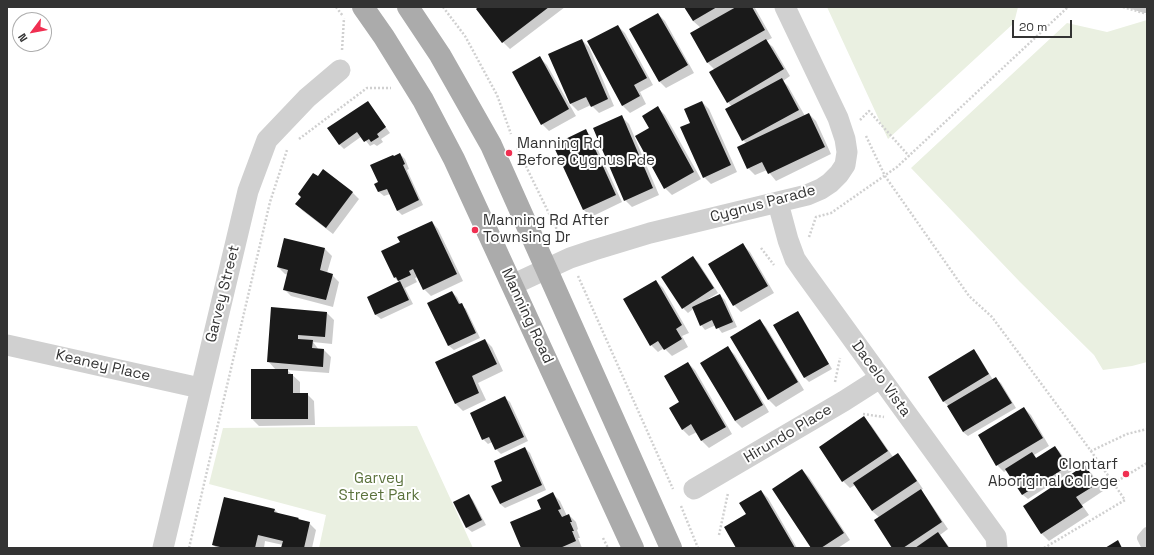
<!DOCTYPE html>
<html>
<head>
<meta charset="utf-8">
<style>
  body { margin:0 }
  #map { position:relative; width:1154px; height:555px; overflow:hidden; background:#fff; font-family:"Space Grotesk",sans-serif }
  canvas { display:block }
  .frame { position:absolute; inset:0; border:8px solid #333; pointer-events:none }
  .north { position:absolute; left:12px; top:12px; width:40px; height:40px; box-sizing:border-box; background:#fff; border:1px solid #adadad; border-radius:50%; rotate:238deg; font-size:11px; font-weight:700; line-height:16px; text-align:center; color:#333 }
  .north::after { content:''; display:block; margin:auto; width:14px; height:18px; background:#f02f51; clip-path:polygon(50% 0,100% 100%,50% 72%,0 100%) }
  .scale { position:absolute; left:1012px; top:20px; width:60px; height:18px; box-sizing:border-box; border:2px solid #333; border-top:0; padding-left:5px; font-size:12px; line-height:14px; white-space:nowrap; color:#333; -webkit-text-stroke:3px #fff; paint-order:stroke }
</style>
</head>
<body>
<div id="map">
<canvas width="1154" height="555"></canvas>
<div class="frame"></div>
<div class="north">N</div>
<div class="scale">20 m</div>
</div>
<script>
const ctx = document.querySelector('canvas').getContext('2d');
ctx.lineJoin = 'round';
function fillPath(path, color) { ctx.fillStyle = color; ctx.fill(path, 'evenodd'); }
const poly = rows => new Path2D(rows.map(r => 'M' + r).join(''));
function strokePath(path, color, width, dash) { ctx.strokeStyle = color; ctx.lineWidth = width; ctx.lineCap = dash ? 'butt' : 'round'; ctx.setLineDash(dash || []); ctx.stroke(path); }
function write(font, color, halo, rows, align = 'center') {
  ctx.font = font + ' "Space Grotesk",sans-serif'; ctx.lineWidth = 4; ctx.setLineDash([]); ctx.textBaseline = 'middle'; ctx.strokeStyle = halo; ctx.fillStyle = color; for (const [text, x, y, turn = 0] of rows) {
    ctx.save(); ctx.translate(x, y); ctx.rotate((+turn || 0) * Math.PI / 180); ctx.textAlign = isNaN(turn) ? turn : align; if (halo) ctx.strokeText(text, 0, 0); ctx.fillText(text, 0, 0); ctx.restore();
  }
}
const green = poly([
  [827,7,1018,7,1014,23,888,139],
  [1147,20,1147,362,1132,366,1103,370,1094,355,1020,282,911,168,1067,23,1107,32],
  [417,426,473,548,319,548,326,515,209,484,223,428]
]);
const shadow = poly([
  [480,7,565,7,510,49,503,42,477,9],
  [685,7,753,7,755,8,772,38,766,41,773,47,790,76,783,81,788,86,805,116,809,114,816,121,831,154,776,181,767,170,755,175,748,168,747,144,743,140,732,107,728,102,715,70,708,63,691,33,701,28,693,21],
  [1125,7,1147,7,1147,13,1144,13],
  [658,14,665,21,694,73,666,88,659,81],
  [618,26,625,33,653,85,640,92,646,104,630,113,623,106,589,42],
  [582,40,589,47,614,106,599,113,591,105,578,111,571,104,549,54],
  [540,58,547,65,576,116,549,131,542,124],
  [367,102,390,133,381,139,383,142,377,146,374,144,370,146,362,136,344,149,339,144],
  [702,102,709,109,737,172,711,184,704,177,691,124],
  [658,108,665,115,701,179,672,195,665,188,650,129],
  [622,117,629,124,659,195,632,207,625,200],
  [585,130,592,137,622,202,591,217,584,210],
  [400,154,405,159,409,169,407,170,423,205,402,215,397,210,390,194,384,196,379,192,376,184,379,182,394,157],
  [352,192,359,199,333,234,303,211,296,204],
  [432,222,438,229,463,281,431,296,424,289,418,277,415,278,417,282,405,288,413,304,381,319,376,315,368,298,400,283,395,278,401,243],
  [743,245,750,252,774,293,741,312,734,305],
  [325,249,332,256,327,273,332,275,339,282,333,307,291,296,284,289,288,275,285,274,278,267],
  [693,257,698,262,718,293,708,299,709,300,720,295,725,300,737,327,722,333,716,325,705,330,701,325,693,309,688,313,683,308],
  [656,281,663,288,689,333,682,336,688,347,672,356,664,348,658,352,651,345],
  [452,292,457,297,461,305,466,309,480,338,454,350,449,346,429,303],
  [272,308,327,313,334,320,332,344,313,342,319,350,324,350,331,357,329,373,287,370,300,382,300,394,307,394,314,401,315,425,259,426,252,419,276,370,268,361],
  [797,312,802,317,832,369,809,382,805,378,774,326],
  [759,320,766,327,804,390,776,407,769,400,731,337],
  [485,340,492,347,503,371,478,383,486,400,463,411,456,404,437,363],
  [728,348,735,355,769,412,742,428,735,421,702,363],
  [974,350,978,355,993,380,996,379,1001,383,1016,408,968,436,963,432,949,406,944,402,929,377],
  [688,363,695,370,732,434,709,448,702,441,697,432,689,436,682,429,680,402],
  [505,398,510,402,528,441,501,454,496,449,492,442,488,444,483,439],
  [1024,408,1031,415,1049,446,1034,455,1037,459,1055,447,1060,452,1072,471,1028,499,1023,495,1007,470,1004,472,997,465],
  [864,418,871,425,893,457,898,454,904,461,923,489,920,490,927,498,948,529,940,535,950,548,894,548,880,518,872,511,855,485,850,488,843,481,820,447],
  [525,448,530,453,546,490,505,508,500,504,504,481],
  [1085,467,1092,474,1103,491,1082,505,1089,515,1049,541,1042,534,1024,506],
  [802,470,809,477,850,540,838,548,812,548],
  [761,491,768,498,797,548,737,548],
  [553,494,560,501,567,516,569,515,576,522,578,529,577,530,580,538,578,538,582,548,521,548,543,509],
  [468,495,473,500,486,525,472,532,467,528,454,502],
  [224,498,275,510,279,514,298,519,301,521,309,523,316,530,312,548,282,548,283,545,265,541,264,548,217,548,213,545]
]);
const building = poly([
  [478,7,549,7,502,43,476,9],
  [684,7,717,7,693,21],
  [736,7,752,7,765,30,707,63,690,33],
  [658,13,688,65,659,82,629,29],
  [618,25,647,78,634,85,640,96,622,106,587,41],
  [582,39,608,99,591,107,586,97,570,104,548,54],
  [766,39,784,69,727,103,709,72],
  [540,56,569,109,541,125,512,72],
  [782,78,799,110,742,141,725,109],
  [368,101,386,127,377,134,379,137,371,142,369,139,364,142,357,132,339,145,327,128],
  [702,101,731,165,703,178,680,127,690,123,684,109],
  [658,106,694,172,664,189,635,136,649,128,642,116],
  [809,113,825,147,768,174,762,162,747,169,737,147],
  [622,115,653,188,624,201,593,128],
  [586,129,616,195,583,210,553,145],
  [400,153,405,164,403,165,419,200,397,211,387,189,378,192,374,184,378,182,370,165,393,155,394,156],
  [323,169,353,192,326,228,295,204,301,197,298,194,313,173,318,176],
  [432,221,457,274,423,290,413,269,409,271,411,275,398,281,396,277,394,278,381,251,400,242,397,237],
  [284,238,325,248,320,270,333,274,326,300,283,290,288,270,277,267],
  [743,243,768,286,733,306,708,264],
  [693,256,714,288,682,309,661,277],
  [656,280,682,325,676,329,682,339,664,350,658,341,650,346,623,299],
  [400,281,409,300,375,315,367,297],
  [452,291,459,304,462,303,476,333,448,346,427,303],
  [720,294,733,322,716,329,712,320,700,326,692,307],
  [271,307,327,312,325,337,298,335,298,339,313,340,312,348,324,349,323,367,267,362],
  [798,311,829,364,804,378,773,325],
  [760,319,798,382,768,400,730,337],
  [485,339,497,364,472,376,479,393,455,404,435,362],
  [728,346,763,405,735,421,700,363],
  [974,349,989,374,943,402,928,377],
  [688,362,726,427,701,441,691,424,682,430,669,408,679,402,664,376],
  [251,369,288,369,288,374,293,374,293,393,308,393,308,419,251,419],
  [996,377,1012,403,963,432,947,406],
  [505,396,524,437,495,450,489,437,482,440,470,413],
  [1024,407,1043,438,996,466,978,435],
  [864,416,888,451,842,482,819,447],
  [1055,446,1068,466,1022,495,1005,469,1032,452,1036,458],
  [525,447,542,485,500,504,491,486,502,481,494,461],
  [898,453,917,481,872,511,853,483],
  [1085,465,1097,484,1076,497,1083,507,1041,534,1023,506],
  [802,469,844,533,821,548,811,548,772,489],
  [921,489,942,522,903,548,892,548,874,520],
  [761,490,795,548,736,548,724,527,746,514,739,503],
  [553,492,561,509,558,510,562,517,569,514,572,522,570,522,574,531,572,531,576,541,560,548,521,548,510,522,541,509,537,500],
  [469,494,482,520,466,528,453,502],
  [224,497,275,509,274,512,299,518,298,519,310,522,304,548,281,548,283,541,258,535,255,548,224,548,212,545],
  [938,532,949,548,915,548],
  [1118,540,1122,548,1105,548]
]);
const path = poly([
  [336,7,343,16],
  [443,7,465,36,497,95,511,134],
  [1123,7,1147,14],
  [342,50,344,18],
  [860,120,869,111,909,156],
  [866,136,885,176,969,296,992,317,1091,451,1127,434,1147,429],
  [299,139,367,88,391,88],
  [517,148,562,240],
  [809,237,816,217,831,213,897,167,1068,7],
  [761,248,774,265],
  [578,276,673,489],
  [835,382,840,358],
  [863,414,884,417],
  [1114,483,1147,463],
  [681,506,698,548],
  [719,535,728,493],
  [603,538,608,548],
  [189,548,270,202,287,150],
  [1044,548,1125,500,1091,451]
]);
const lane = poly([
  [1147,548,1142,538,1147,532]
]);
const street = poly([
  [778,203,788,240,795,259,804,272,996,537,997,548],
  [512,285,570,258,594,250,650,233,807,195,821,189,830,183,839,174,845,165,847,152,845,139,838,118,785,7],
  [7,345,200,388],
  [694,489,844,401,880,378],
  [163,548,248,191,267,140,307,98,340,70]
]);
const primary = poly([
  [363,7,384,37,423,100,454,159,633,548],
  [408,7,440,55,491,145,671,548]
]);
const markers = [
  [509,153,4,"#f02f51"],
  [475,230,4,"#f02f51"],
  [1126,474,4,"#f02f51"]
];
const poiNames = [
  ["Manning Rd",517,144],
  ["Before Cygnus Pde",517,161],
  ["Manning Rd After",483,221],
  ["Townsing Dr",483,238],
  ["Clontarf",1118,465,"right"],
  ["Aboriginal College",1118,482,"right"]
];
const streetNames = [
  ["Cygnus Parade",763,204,-15],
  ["Garvey Street",223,294,-76],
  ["Manning Road",527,316,65],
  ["Keaney Place",103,366,13],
  ["Dacelo Vista",881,379,54],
  ["Hirundo Place",788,434,-31]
];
const parkNames = [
  ["Garvey",379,479],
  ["Street Park",379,496]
];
fillPath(green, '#eaf0e1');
fillPath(shadow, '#0003');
fillPath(building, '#1a1a1a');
strokePath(path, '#d0d0d0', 2.5, [2, 2]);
strokePath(lane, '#d0d0d0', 10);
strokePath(street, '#d0d0d0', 21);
strokePath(primary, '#ababab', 22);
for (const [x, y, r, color] of markers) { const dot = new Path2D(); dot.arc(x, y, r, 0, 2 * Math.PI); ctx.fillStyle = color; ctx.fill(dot); strokePath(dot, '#fff', 1.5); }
write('15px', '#333', '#fff', poiNames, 'left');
write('15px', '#333', '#fff', streetNames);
write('15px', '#5b723c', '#fff', parkNames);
</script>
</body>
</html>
